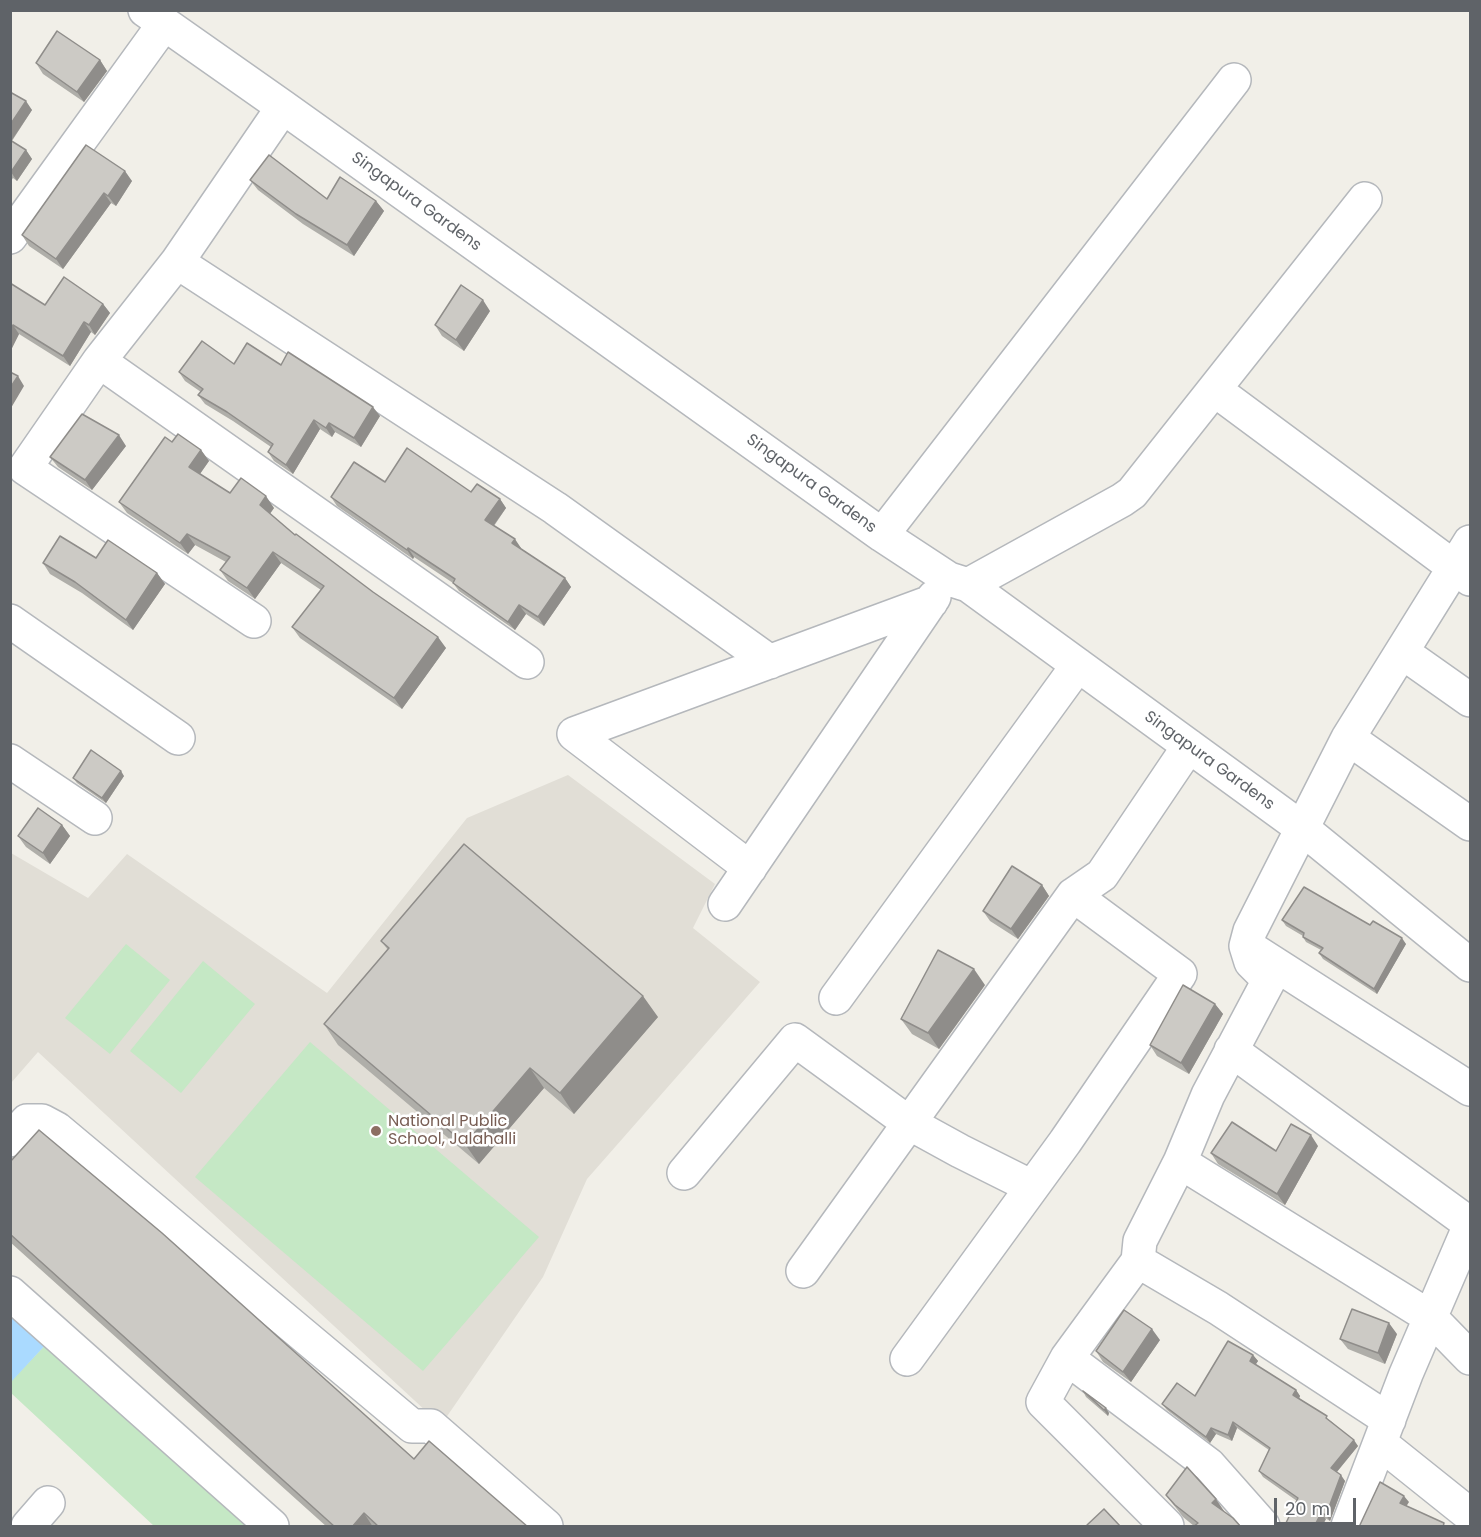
<!DOCTYPE html>
<html>
<head>
<meta charset="utf-8">
<style>
  body { margin:0 }
  #map { position:relative; width:1481px; height:1537px; overflow:hidden; background:#f1efe8; font-family:Poppins,sans-serif }
  canvas { display:block }
  .frame { position:absolute; inset:0; border:12px solid #5f6368; pointer-events:none }
  .scale { position:absolute; left:1274px; top:1498px; width:82px; height:27px; box-sizing:border-box; border:3px solid #5f6368; border-top:0; padding-left:8px; font-size:18px; line-height:21px; white-space:nowrap; color:#5f6368; -webkit-text-stroke:4px #fff; paint-order:stroke }
</style>
</head>
<body>
<div id="map">
<canvas width="1481" height="1537"></canvas>
<div class="frame"></div>
<div class="scale">20 m</div>
</div>
<script>
const ctx = document.querySelector('canvas').getContext('2d');
ctx.lineJoin = 'round';
function fillPath(path, color) { ctx.fillStyle = color; ctx.fill(path, 'evenodd'); }
const poly = rows => new Path2D(rows.map(r => 'M' + r).join(''));
function strokePath(path, color, width, dash) { ctx.strokeStyle = color; ctx.lineWidth = width; ctx.lineCap = dash ? 'butt' : 'round'; ctx.setLineDash(dash || []); ctx.stroke(path); }
function write(font, color, halo, rows, align = 'center') {
  ctx.font = font + ' Poppins,sans-serif'; ctx.lineWidth = 5; ctx.setLineDash([]); ctx.textBaseline = 'middle'; ctx.strokeStyle = halo; ctx.fillStyle = color; for (const [text, x, y, turn = 0] of rows) {
    ctx.save(); ctx.translate(x, y); ctx.rotate((+turn || 0) * Math.PI / 180); ctx.textAlign = isNaN(turn) ? turn : align; if (halo) ctx.strokeText(text, 0, 0); ctx.fillText(text, 0, 0); ctx.restore();
  }
}
const education = poly([
  [568,775,715,884,693,928,760,982,587,1179,543,1277,441,1425,38,1052,11,1083,11,853,88,898,127,854,327,993,467,818]
]);
const green = poly([
  [126,944,170,980,110,1054,65,1018],
  [203,961,255,1004,181,1093,130,1051],
  [310,1042,539,1237,423,1371,195,1177],
  [50,1340,254,1526,154,1526,11,1393,10,1382]
]);
const water = poly([
  [10,1303,50,1340,11,1382,10,1382]
]);
const minor = poly([
  [145,10,283,107,882,535,949,579,968,585,1303,829,1470,965],
  [283,107,177,262,555,508,770,662],
  [10,237,164,24],
  [177,262,99,361,527,662],
  [99,361,25,468,254,621],
  [1215,390,1470,579],
  [882,535,1234,80],
  [1470,542,1348,738,1250,931,1246,946,1251,962,1269,980,1208,1095,1180,1162,1430,1317,1470,1358],
  [968,585,1122,500,1132,493,1365,199],
  [10,621,178,738],
  [1402,652,1470,700],
  [1348,738,1470,824],
  [10,761,95,818],
  [750,868,574,734,931,602],
  [725,904,934,597],
  [1253,950,1470,1089],
  [836,998,1078,665],
  [1231,1050,1470,1224],
  [10,1140,27,1121,42,1121,57,1129,412,1426,431,1426,546,1526],
  [684,1173,795,1040,909,1123,960,1151,1032,1187],
  [1138,1261,1218,1308,1389,1420],
  [803,1271,1073,895,1102,875,1189,746],
  [10,1293,272,1526],
  [1067,1358,1209,1465,1263,1526],
  [907,1359,1065,1142,1180,974,1073,895],
  [1380,1443,1470,1515],
  [28,1526,48,1503],
  [1167,1526,1043,1402,1067,1358,1138,1261,1140,1241,1180,1162],
  [1348,1526,1406,1374,1470,1225]
]);
const wall = poly([
  [100,60,107,71,84,102,43,74,36,63],
  [10,92,32,110,12,141,26,150,32,159,17,181,13,178,10,182],
  [86,145,132,181,116,206,111,203,63,269,29,246,22,235],
  [250,180,327,199,376,201,384,211,354,256,303,224,258,190],
  [10,283,45,305,103,304,110,313,95,335,91,332,70,366,19,334,10,352],
  [490,311,464,351,442,336,435,325],
  [234,364,281,365,380,416,361,447,335,432,332,437,320,429,293,474,274,461,268,452,271,447,233,421,205,404,198,395,201,392,185,381,179,372],
  [172,442,201,450,209,461,200,474,230,493,274,508,270,514,295,535,446,648,402,709,300,638,292,627,321,590,281,563,255,599,228,581,220,570,226,562,195,545,188,554,127,513,119,502],
  [126,446,92,490,58,467,50,457],
  [385,482,471,492,500,499,506,508,494,526,521,548,520,548,565,578,571,587,544,626,526,614,515,630,459,591,453,583,414,557,413,559,337,506,331,497],
  [96,558,157,573,165,584,133,630,82,593,50,574,43,563],
  [124,776,106,803,77,783,73,778],
  [62,825,70,836,50,864,26,847,18,836],
  [1042,885,1049,896,1018,939,990,921,983,911],
  [1282,920,1370,925,1406,944,1377,994,1323,959,1319,953,1321,950,1306,942,1303,937,1303,936,1286,926],
  [381,941,658,1017,574,1114,544,1088,479,1164,338,1045,324,1024,388,950],
  [985,985,939,1049,912,1034,901,1019],
  [1215,1004,1223,1014,1189,1074,1157,1056,1150,1045],
  [1318,1146,1285,1205,1218,1164,1211,1153,1276,1151],
  [10,1162,414,1459,528,1527,327,1527,10,1242],
  [1397,1334,1385,1364,1348,1349,1340,1339],
  [1160,1340,1131,1382,1103,1362,1096,1351],
  [1253,1355,1258,1361,1255,1365,1296,1390,1300,1396,1299,1398,1332,1422,1358,1446,1337,1472,1345,1481,1330,1521,1297,1501,1263,1477,1259,1471,1269,1450,1237,1428,1232,1441,1216,1434,1210,1443,1167,1410,1162,1404,1195,1396],
  [1083,1391,1109,1413,1108,1416,1086,1397],
  [1166,1495,1224,1511,1194,1526,1183,1517]
]);
const shadedWall = poly([
  [100,60,107,71,84,102,77,92],
  [26,101,32,110,10,143,10,125],
  [26,150,32,159,17,181,11,172],
  [125,171,132,181,116,206,108,196],
  [104,193,111,203,63,269,56,259],
  [376,201,384,211,354,256,347,245],
  [483,300,490,311,464,351,456,340],
  [103,304,110,313,95,335,89,325],
  [84,322,91,332,70,366,63,356],
  [13,325,19,334,10,352,10,330],
  [18,376,24,386,11,408,10,388],
  [373,407,380,416,361,447,354,438],
  [314,420,320,429,293,474,286,465],
  [329,423,335,432,332,437,326,428],
  [119,435,126,446,92,490,85,480],
  [201,450,209,461,197,478,189,467],
  [266,496,274,508,268,516,260,505],
  [500,499,506,508,491,529,485,520],
  [187,534,195,545,188,554,180,543],
  [515,539,521,548,518,552,512,543],
  [408,548,414,557,413,559,407,550],
  [273,552,281,563,255,599,247,588],
  [157,573,165,584,133,630,126,620],
  [565,578,571,587,544,626,538,617],
  [519,605,526,614,515,630,508,622],
  [438,637,446,648,402,709,394,698],
  [121,771,124,776,106,803,102,798],
  [62,825,70,836,50,864,43,853],
  [1042,885,1049,896,1018,939,1011,929],
  [1402,938,1406,944,1377,994,1374,989],
  [974,969,985,985,939,1049,928,1033],
  [643,996,658,1017,574,1114,560,1093],
  [1215,1004,1223,1014,1189,1074,1181,1063],
  [530,1068,544,1088,479,1164,465,1144],
  [1311,1135,1318,1146,1285,1205,1277,1194],
  [1389,1323,1397,1334,1385,1364,1378,1353],
  [1152,1329,1160,1340,1131,1382,1123,1372],
  [1253,1355,1258,1361,1254,1367,1250,1361],
  [1296,1390,1300,1396,1298,1401,1293,1395],
  [1106,1408,1109,1413,1108,1416,1104,1410],
  [1233,1422,1237,1428,1232,1441,1228,1435],
  [1211,1428,1216,1434,1210,1443,1206,1437],
  [1354,1440,1358,1446,1335,1474,1331,1468],
  [1341,1475,1345,1481,1330,1521,1326,1515],
  [1404,1496,1409,1502,1404,1510,1400,1503],
  [1216,1499,1224,1511,1220,1515,1212,1503],
  [364,1513,373,1527,352,1527],
  [1321,1513,1326,1519,1322,1527,1314,1527]
]);
const building = poly([
  [57,31,100,60,77,92,36,63,57,31],
  [10,92,26,101,10,125,10,92],
  [10,140,26,150,11,172,10,172,10,140],
  [86,145,125,171,108,196,104,193,56,259,22,235,86,145],
  [269,155,327,199,340,177,376,201,347,245,296,214,250,180,269,155],
  [64,277,103,304,89,325,84,322,63,356,13,325,10,330,10,283,45,305,64,277],
  [461,285,483,300,456,340,435,325,461,285],
  [202,341,234,364,247,343,281,365,288,352,373,407,354,438,329,423,326,428,314,420,286,465,268,452,273,444,227,412,198,395,203,389,179,372,202,341],
  [10,372,18,376,10,388,10,372],
  [82,414,119,435,85,480,50,457,82,414],
  [178,434,201,450,189,467,230,493,241,478,266,496,260,505,295,535,296,534,373,592,438,637,394,698,292,627,324,586,273,552,247,588,220,570,230,557,187,534,180,543,119,502,165,437,172,442,178,434],
  [407,448,471,492,477,484,500,499,485,520,515,539,512,543,565,578,538,617,519,605,508,622,453,583,455,579,408,548,407,550,331,497,354,462,385,482,407,448],
  [60,536,96,558,108,540,157,573,126,620,75,582,43,563,60,536],
  [91,750,121,771,102,798,73,778,91,750],
  [38,808,62,825,43,853,18,836,38,808],
  [464,844,643,996,560,1093,530,1068,465,1144,324,1024,389,948,381,941,464,844],
  [1012,866,1042,885,1011,929,983,911,1012,866],
  [1304,887,1370,925,1373,921,1402,938,1374,989,1319,953,1323,948,1303,937,1304,933,1282,920,1304,887],
  [938,950,974,969,928,1033,901,1019,938,950],
  [1183,985,1215,1004,1181,1063,1150,1045,1183,985],
  [1232,1122,1276,1151,1291,1124,1311,1135,1277,1194,1211,1153,1232,1122],
  [39,1130,162,1233,414,1459,429,1441,528,1527,379,1527,364,1513,352,1527,335,1527,10,1234,10,1162,39,1130],
  [1352,1309,1389,1323,1378,1353,1340,1339,1352,1309],
  [1124,1310,1152,1329,1123,1372,1096,1351,1124,1310],
  [1228,1341,1253,1355,1250,1361,1296,1390,1293,1395,1327,1416,1326,1418,1354,1440,1331,1468,1341,1475,1326,1515,1321,1513,1314,1527,1284,1527,1298,1498,1259,1471,1270,1448,1233,1422,1228,1435,1211,1428,1206,1437,1162,1404,1177,1383,1195,1396,1228,1341],
  [1083,1391,1106,1408,1104,1410,1083,1391],
  [1187,1467,1216,1499,1212,1503,1233,1518,1241,1527,1193,1527,1198,1523,1175,1505,1166,1495,1187,1467],
  [1380,1482,1404,1496,1400,1503,1444,1523,1443,1527,1359,1527,1380,1482],
  [1104,1509,1121,1527,1088,1527,1087,1525,1104,1509]
]);
const markers = [
  [376,1131,6,"#8d6e63"]
];
const streetNames = [
  ["Singapura Gardens",416,202,36],
  ["Singapura Gardens",811,484,36],
  ["Singapura Gardens",1209,761,36]
];
const educationNames = [
  ["National Public",388,1122],
  ["School, Jalahalli",388,1140]
];
fillPath(education, '#e1ded6');
fillPath(green, '#c5e8c5');
fillPath(water, '#aadaff');
strokePath(minor, '#b5b8bc', 36);
strokePath(minor, '#fff', 33);
fillPath(wall, '#afaea9');
fillPath(shadedWall, '#8f8d8a');
fillPath(building, '#cccac5');
strokePath(building, '#8f8d8a', 1.5);
for (const [x, y, r, color] of markers) { const dot = new Path2D(); dot.arc(x, y, r, 0, 2 * Math.PI); ctx.fillStyle = color; ctx.fill(dot); strokePath(dot, '#fff', 2); }
write('16px', '#5f6368', '#fff', streetNames);
write('16px', '#785e54', '#fff', educationNames, 'left');
</script>
</body>
</html>
